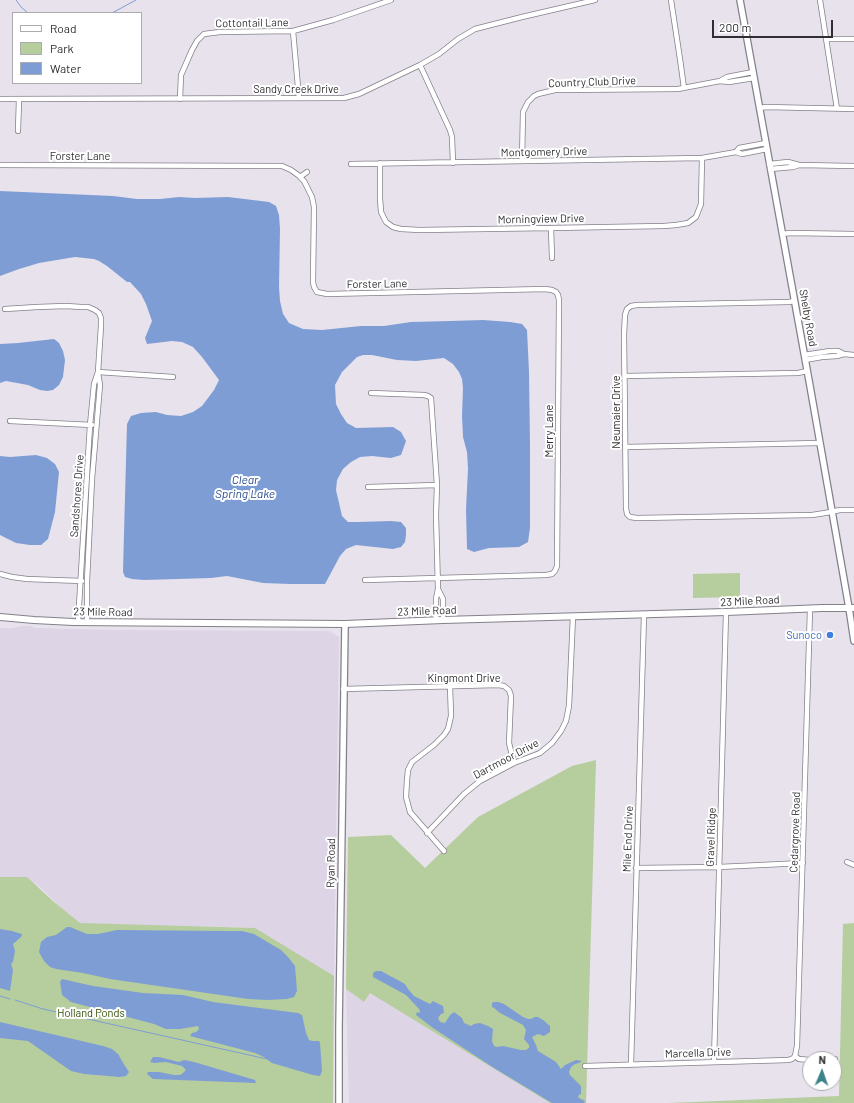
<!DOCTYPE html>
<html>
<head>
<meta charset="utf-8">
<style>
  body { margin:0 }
  #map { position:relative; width:854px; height:1103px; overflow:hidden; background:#e7e2ec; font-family:Barlow,sans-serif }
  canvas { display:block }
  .legend { position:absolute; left:12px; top:12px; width:130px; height:72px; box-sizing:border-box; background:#fff; border:1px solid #acabad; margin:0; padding:5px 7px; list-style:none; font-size:12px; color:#302e32 }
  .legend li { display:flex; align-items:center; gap:8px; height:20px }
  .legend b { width:20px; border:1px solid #acabad }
  .north { position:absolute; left:802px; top:1051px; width:40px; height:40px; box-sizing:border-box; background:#fff; border:1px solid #acabad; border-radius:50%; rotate:2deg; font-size:11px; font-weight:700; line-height:16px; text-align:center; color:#302e32 }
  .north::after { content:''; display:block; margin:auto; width:14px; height:18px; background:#3c838b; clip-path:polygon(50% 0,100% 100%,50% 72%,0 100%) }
  .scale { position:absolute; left:712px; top:20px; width:121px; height:18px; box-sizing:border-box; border:2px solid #302e32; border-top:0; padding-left:5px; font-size:12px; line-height:14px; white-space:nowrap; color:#302e32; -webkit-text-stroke:3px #fff; paint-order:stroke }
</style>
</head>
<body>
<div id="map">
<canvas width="854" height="1103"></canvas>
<ul class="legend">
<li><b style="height:5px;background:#fff"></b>Road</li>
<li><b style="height:11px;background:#b6cd9d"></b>Park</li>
<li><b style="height:11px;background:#7f9dd5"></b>Water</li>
</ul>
<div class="north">N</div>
<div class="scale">200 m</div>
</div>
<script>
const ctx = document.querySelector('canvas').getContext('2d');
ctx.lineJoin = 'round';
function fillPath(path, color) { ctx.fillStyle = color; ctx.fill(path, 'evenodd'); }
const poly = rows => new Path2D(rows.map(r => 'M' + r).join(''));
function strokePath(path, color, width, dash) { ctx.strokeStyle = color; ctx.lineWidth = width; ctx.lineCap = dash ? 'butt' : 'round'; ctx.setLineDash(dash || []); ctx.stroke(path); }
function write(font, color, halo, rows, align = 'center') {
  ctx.font = font + ' Barlow,sans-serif'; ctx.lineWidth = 4; ctx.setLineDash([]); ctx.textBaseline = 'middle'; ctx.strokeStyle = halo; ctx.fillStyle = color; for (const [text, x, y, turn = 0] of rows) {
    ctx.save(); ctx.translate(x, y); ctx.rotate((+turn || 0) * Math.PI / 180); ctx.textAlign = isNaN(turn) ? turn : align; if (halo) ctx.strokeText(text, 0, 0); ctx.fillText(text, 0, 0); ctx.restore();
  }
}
const built = poly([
  [22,626,32,626,35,628,112,630,329,631,339,637,334,977,248,928,235,927,125,926,81,924,68,915,40,887,33,882,26,879,0,878,0,628,12,628],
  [346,989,364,1002,370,992,550,1103,349,1103]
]);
const green = poly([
  [740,573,740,597,693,598,693,574],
  [596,760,586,1103,550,1103,370,993,364,1002,346,989,348,837,391,835,425,868,478,817,572,766],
  [0,877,27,877,54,902,80,923,255,928,334,976,333,1103,0,1103],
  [854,923,854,1103,669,1103,839,1096,843,924]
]);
const water = poly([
  [0,191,113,196,137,199,160,199,179,197,195,198,228,197,269,202,276,206,279,215,280,229,279,287,280,301,283,314,289,323,303,329,322,330,361,326,384,326,411,322,450,321,483,320,510,322,522,324,527,330,529,372,530,445,530,528,528,542,519,547,489,548,474,552,467,549,466,509,468,469,467,452,463,437,462,416,463,388,462,379,459,372,453,364,444,358,416,361,397,360,372,355,363,355,357,357,342,372,335,385,336,404,341,414,347,423,356,428,393,427,401,432,406,441,401,455,391,458,372,456,360,457,351,462,343,469,337,480,336,490,342,516,348,522,358,522,391,521,401,522,406,528,406,535,405,542,401,547,393,549,356,545,346,549,340,556,325,584,290,584,263,583,227,576,211,578,144,580,132,579,125,577,123,572,124,533,127,424,131,416,141,413,156,412,167,415,181,416,193,412,202,406,214,390,219,380,202,357,193,347,182,342,172,341,147,344,145,338,152,321,146,304,141,294,130,282,127,282,107,266,99,261,94,259,75,257,39,263,19,269,0,276],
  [54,339,59,343,63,351,65,360,63,377,59,385,53,390,47,391,40,390,28,385,6,381,0,383,0,344,18,343],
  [36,455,47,458,55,464,59,472,55,512,48,539,41,545,30,545,16,543,0,535,0,456,10,457],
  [67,927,70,927,87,934,98,934,117,930,225,931,242,931,254,934,281,950,288,957,295,966,297,991,294,997,287,999,267,1000,248,999,110,979,83,973,56,969,50,967,44,961,39,952,41,942,47,937,56,935],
  [0,929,12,931,22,934,21,937,13,944,15,951,13,962,11,964,13,970,10,991,0,988],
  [376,971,381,971,405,984,408,989,414,996,430,1004,433,1001,443,1006,444,1013,441,1014,438,1018,440,1022,445,1023,450,1015,454,1012,462,1018,464,1023,471,1026,474,1024,480,1023,488,1026,493,1029,492,1041,494,1046,497,1047,503,1046,521,1050,526,1050,529,1048,529,1045,524,1039,526,1030,523,1025,500,1013,494,1008,492,1007,492,1003,494,1002,498,1002,504,1004,523,1017,528,1019,531,1019,535,1017,538,1017,543,1020,550,1026,550,1032,544,1036,538,1034,532,1037,536,1045,538,1051,556,1062,561,1069,565,1065,576,1060,582,1061,579,1063,575,1064,571,1067,569,1072,570,1075,581,1086,581,1094,579,1095,578,1097,579,1098,585,1101,584,1103,552,1103,494,1068,433,1028,416,1015,417,1012,419,1013,420,1012,419,1009,406,995,373,977,373,973],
  [62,979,93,986,143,993,183,995,213,1002,298,1013,302,1015,306,1033,309,1040,312,1041,319,1041,320,1043,322,1071,320,1076,313,1075,272,1063,264,1057,255,1053,190,1036,192,1033,196,1032,199,1029,198,1026,180,1029,166,1029,154,1024,71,1002,62,995,60,982],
  [0,1022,103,1046,112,1049,118,1054,125,1066,129,1072,126,1076,120,1077,84,1074,71,1071,28,1041,0,1038],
  [153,1057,159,1057,179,1062,184,1060,194,1062,255,1080,256,1083,153,1079,147,1074,148,1072,159,1072,174,1075,180,1075,183,1073,186,1070,182,1066,166,1062,154,1063,150,1062]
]);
const stream = poly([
  [16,0,21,7,28,13],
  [112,13,136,0],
  [0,996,10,999],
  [15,1000,43,1009,267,1059]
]);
const minor = poly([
  [671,0,680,59,684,88],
  [820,0,837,109],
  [293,31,299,98],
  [827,39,854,39],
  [420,65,450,130,452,137,453,163],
  [753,72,727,77,720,81,729,82,754,78],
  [0,99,344,98,359,94,420,65,439,54,458,39,475,29,522,17,595,0],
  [180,99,181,75,185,66,192,50,197,41,204,34,220,32,293,31,333,20,391,0],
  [760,108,766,107,854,109],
  [18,131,19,99],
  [736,152,739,148,766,143],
  [522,161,523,112,528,102,534,96,538,94,555,90,678,89,720,81],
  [380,163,380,198,381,212,386,222,393,227,401,229,420,230,551,228,664,226,676,225,688,223,696,217,701,204,702,158],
  [351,164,702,158,736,152,742,154,767,149],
  [769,164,788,162,799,165,854,166],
  [0,165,282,166,291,170,298,175,304,181,312,197,314,207,313,282,314,287,317,292,327,294,545,289,552,290,556,292,558,295,559,300,557,566,555,571,552,574,546,575,365,580],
  [770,169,793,167,799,165],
  [300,177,307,172],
  [551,228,552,258],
  [782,234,790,233,854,234],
  [794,301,789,302,637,305,631,306,627,309,625,315,624,335,626,508,627,514,630,517,637,518,812,515,825,513,840,510,854,510],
  [5,309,37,307,66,306,81,307,88,307,95,310,99,313,101,318,101,326,98,372,94,384,90,425,78,622],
  [844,354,854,355],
  [804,355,830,351,838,351,844,354,837,356,822,357,805,360],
  [98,372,173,377],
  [625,376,798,373,807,371],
  [371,393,424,395,428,396,431,398,437,485,436,515,438,589,436,599,436,620],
  [10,421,92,425],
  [625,447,820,443],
  [368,487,437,485],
  [0,574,12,577,27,579,82,581],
  [438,589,443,599,443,620],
  [87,622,87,581,92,479,100,385,98,373],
  [343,689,498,685,504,686,509,690,511,696,509,743,514,763],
  [427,833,464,794,480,781,514,763,540,753,552,743,561,731,566,721,569,706,573,616],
  [444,851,410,812,406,797,407,780,408,770,412,762,434,745,444,735,448,729,451,716,450,686],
  [847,862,854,865],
  [636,868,719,867,803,863],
  [795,1056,797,1046,810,609],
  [795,1056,799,1059,810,1060],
  [833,1059,835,1059],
  [714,1062,726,612],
  [631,1065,644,615],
  [585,1066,788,1060,792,1059,795,1056]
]);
const tertiary = poly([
  [740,0,810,386,849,608,854,641],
  [339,1103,339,1027,345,624]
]);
const secondary = poly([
  [0,617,34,620,73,622,345,624,443,620,726,612,822,608,854,608]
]);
const markers = [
  [830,635,4,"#3f7fe0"]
];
const streetNames = [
  ["Cottontail Lane",252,23,-1],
  ["Country Club Drive",592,82,-2],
  ["Sandy Creek Drive",296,89],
  ["Montgomery Drive",544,152,-1],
  ["Forster Lane",80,156],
  ["Morningview Drive",541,219,-1],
  ["Forster Lane",377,284,-1],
  ["Shelby Road",808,318,80],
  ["Neumaier Drive",616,412,-90],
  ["Merry Lane",549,431,-90],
  ["Sandshores Drive",77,496,-86],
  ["23 Mile Road",750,601,-3],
  ["23 Mile Road",427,611,-2],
  ["23 Mile Road",103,612,1],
  ["Kingmont Drive",464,678],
  ["Dartmoor Drive",506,759,-28],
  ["Cedargrove Road",795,832,-88],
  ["Gravel Ridge",711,837,-88],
  ["Mile End Drive",628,839,-88],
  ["Ryan Road",331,863,-89],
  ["Marcella Drive",698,1053,-2]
];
const shopNames = [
  ["Sunoco",822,635]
];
const parkNames = [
  ["Holland Ponds",91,1013]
];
const waterNames = [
  ["Clear",245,480],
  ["Spring Lake",245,494]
];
fillPath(built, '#ddd4e6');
fillPath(green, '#b6cd9d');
fillPath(water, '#7f9dd5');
strokePath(stream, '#7f9dd5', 1);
strokePath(minor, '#848089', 6);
strokePath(tertiary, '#848089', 8);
strokePath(secondary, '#848089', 8);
strokePath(minor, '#fff', 4.5);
strokePath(tertiary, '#fff', 5.5);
strokePath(secondary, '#fff', 6);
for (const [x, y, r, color] of markers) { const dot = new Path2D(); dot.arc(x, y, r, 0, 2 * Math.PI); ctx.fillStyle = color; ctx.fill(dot); strokePath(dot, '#fff', 1.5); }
write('11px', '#302e32', '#fff', streetNames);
write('11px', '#366cbe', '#fff', shopNames, 'right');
write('11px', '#324b04', '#fff', parkNames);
write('italic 12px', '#284a8e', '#fff', waterNames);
</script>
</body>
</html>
